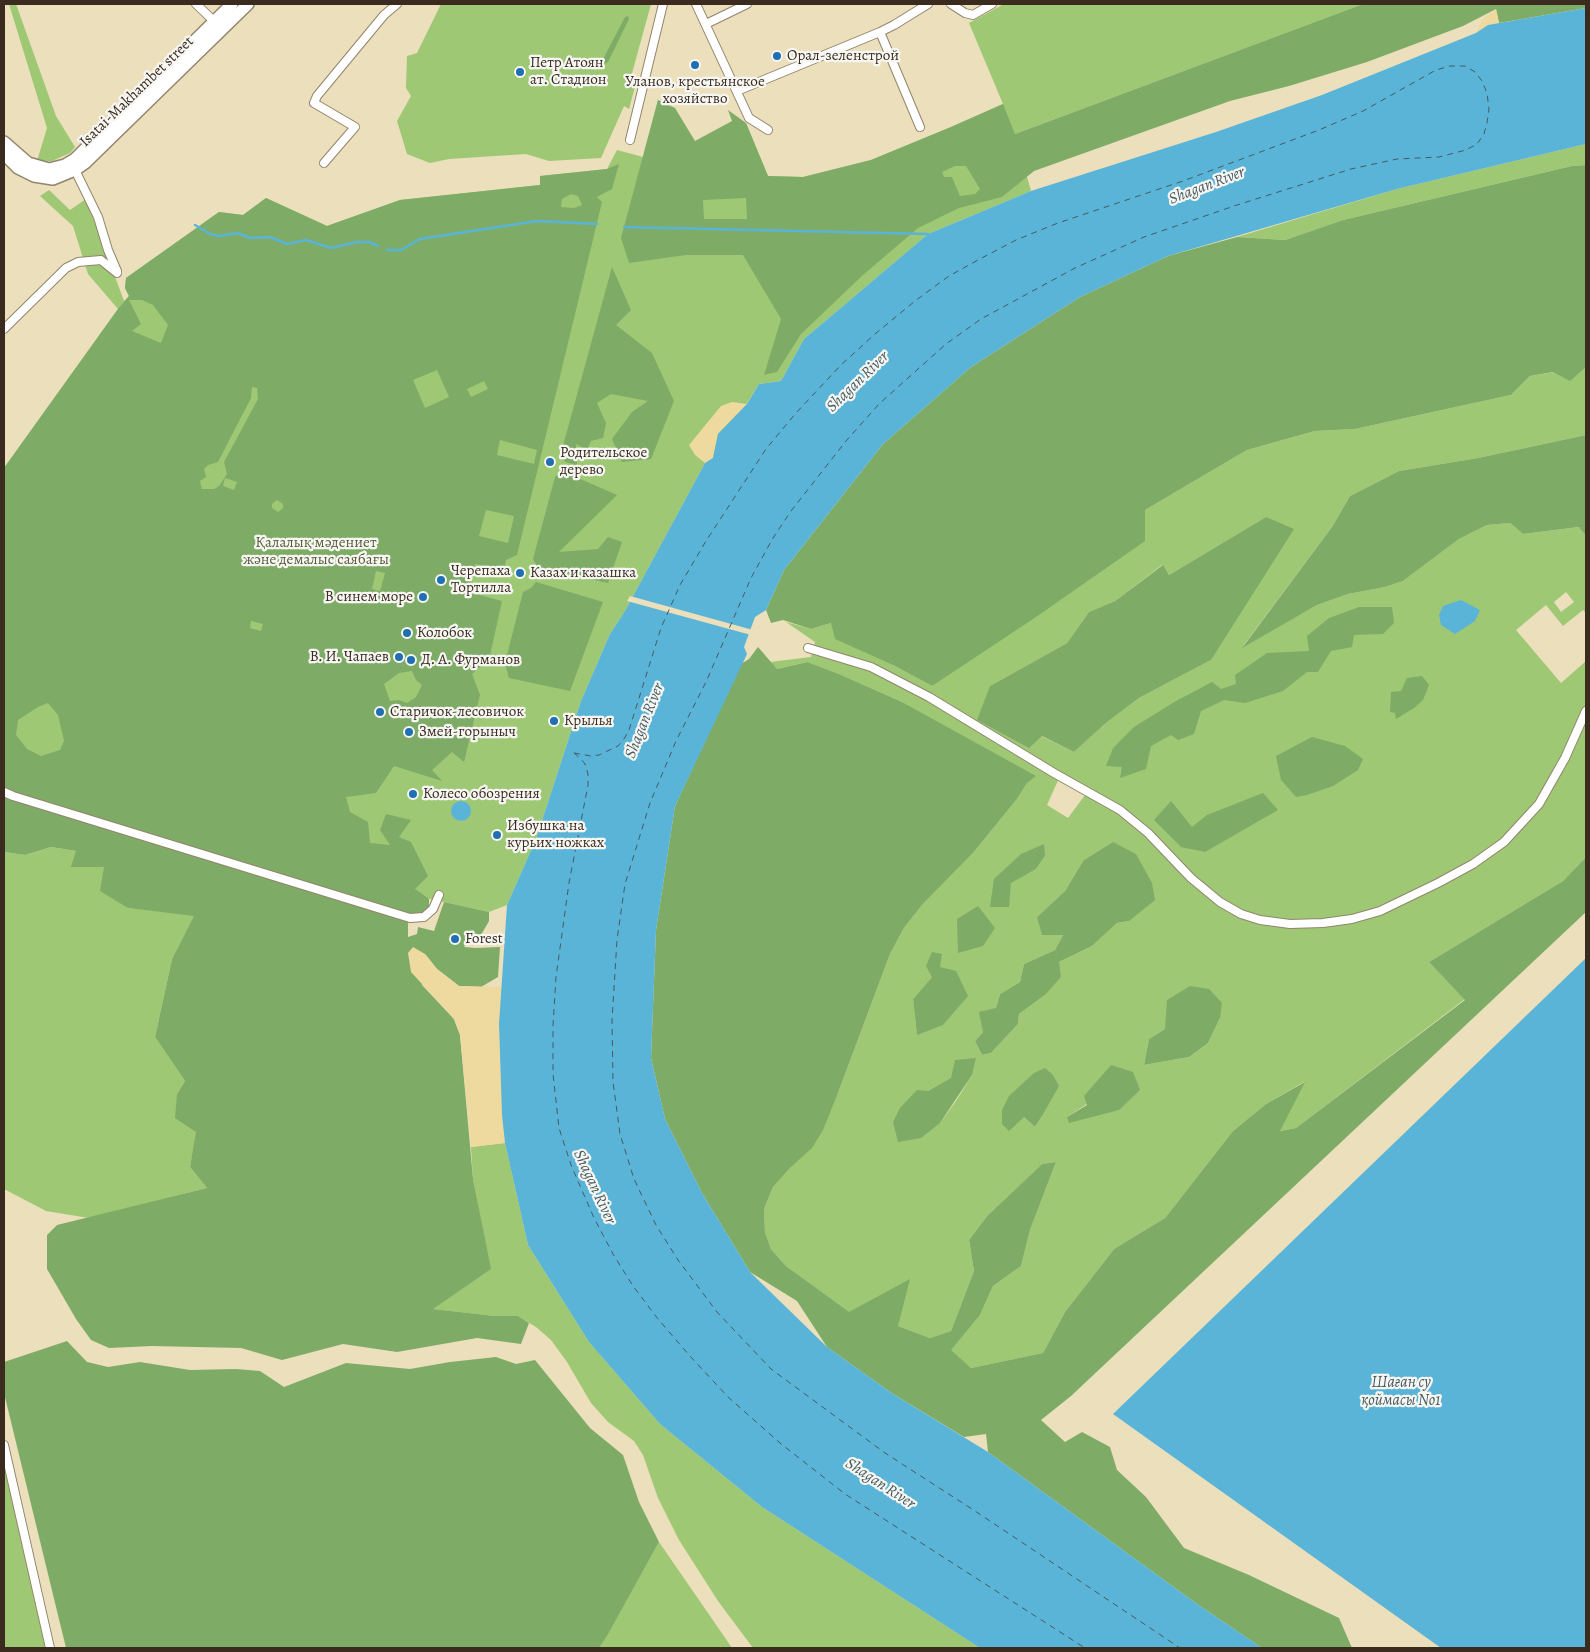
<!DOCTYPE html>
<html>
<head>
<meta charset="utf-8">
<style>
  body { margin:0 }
  #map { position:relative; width:1590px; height:1652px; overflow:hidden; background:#ebdfbc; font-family:Alegreya,serif }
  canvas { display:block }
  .frame { position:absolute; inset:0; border:5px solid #3b2a1e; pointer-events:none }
</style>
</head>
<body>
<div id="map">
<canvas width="1590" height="1652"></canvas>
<div class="frame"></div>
</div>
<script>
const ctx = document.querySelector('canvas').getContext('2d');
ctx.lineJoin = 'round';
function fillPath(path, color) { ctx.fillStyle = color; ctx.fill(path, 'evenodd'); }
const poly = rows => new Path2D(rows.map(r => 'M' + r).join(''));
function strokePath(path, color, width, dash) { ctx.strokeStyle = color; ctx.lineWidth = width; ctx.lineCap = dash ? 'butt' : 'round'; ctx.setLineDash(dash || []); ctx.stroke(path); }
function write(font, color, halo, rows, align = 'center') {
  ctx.font = font + ' Alegreya,serif'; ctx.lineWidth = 4.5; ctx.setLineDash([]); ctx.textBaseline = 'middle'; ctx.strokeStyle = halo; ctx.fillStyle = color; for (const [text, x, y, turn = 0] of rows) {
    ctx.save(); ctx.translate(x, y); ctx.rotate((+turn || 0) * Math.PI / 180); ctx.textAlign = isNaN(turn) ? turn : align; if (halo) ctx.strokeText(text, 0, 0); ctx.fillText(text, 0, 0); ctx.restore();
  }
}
const green = poly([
  [9,4,16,4,56,116,75,147,70,153,52,161,37,161,47,128],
  [441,4,651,4,631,77,637,79,629,109,624,106,601,158,549,161,526,154,449,159,430,163,407,154,397,121,411,96,406,88,407,56,417,53],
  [1004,4,1363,4,1015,134,1031,191,928,234,804,339,781,381,759,384,713,458,705,463,625,611,610,634,581,701,536,839,507,905,489,912,421,897,4,776,4,468,118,309,88,274,73,226,40,196,49,190,70,210,86,199,124,301,129,296,125,288,126,278,219,212,243,215,266,198,327,226,400,200,540,185,540,176,607,169,617,150,643,157,658,100,690,150,746,123,768,176,803,177,871,160,951,127,1003,104,969,23],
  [1586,144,1586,165,1572,166,1343,220,1285,240,1237,237,1397,189],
  [1586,367,1586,435,1478,458,1399,471,1350,496,1332,527,1243,646,1317,605,1348,594,1385,587,1403,581,1459,539,1487,525,1510,523,1523,534,1580,527,1586,536,1586,613,1583,610,1563,626,1546,605,1516,630,1561,683,1586,661,1586,857,1563,881,1429,962,1465,999,1296,1128,1279,1131,1304,1082,1266,1104,1233,1131,1165,1218,1114,1249,1065,1312,1043,1353,971,1368,950,1350,980,1315,993,1286,1021,1266,1030,1230,1056,1162,1042,1164,987,1216,969,1240,974,1271,951,1331,930,1338,898,1326,849,1313,786,1266,771,1249,765,1234,764,1209,773,1187,791,1167,838,1093,890,954,904,928,922,905,973,853,1017,799,1027,783,900,701,839,674,806,662,777,669,770,662,811,657,815,642,786,622,811,629,831,623,893,665,932,686,1145,510,1247,450,1315,431,1355,429,1511,395,1530,376],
  [1266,517,1211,660,1139,698,1106,723,1074,752,1041,736,990,686,1067,643,1089,612,1115,601,1162,565,1169,575],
  [1566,592,1574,602,1561,612,1554,602],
  [1060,776,1088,791,1068,818,1047,805],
  [1045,856,1036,869,1011,882],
  [1083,861,1129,921,1117,923,1092,946,1059,962,1045,995,1019,1014,1018,1024,991,1053,982,1055,975,1041,983,1032,996,1008,1000,994,1020,982,1024,964,1055,950,1063,935,1037,917,1065,891],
  [932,977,917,1034,913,999],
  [1220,1018,1208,1043,1189,1057,1144,1065,1149,1039,1165,1029],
  [972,1075,956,1101,940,1123,928,1091,952,1078],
  [1087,1104,1119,1110,1067,1117],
  [1042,1116,1035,1127,1024,1117],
  [51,847,76,851,104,867,128,908,195,915,172,959,155,1037,185,1081,177,1094,197,1132,190,1167,207,1188,89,1218,46,1211,4,1189,4,852,25,855],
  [505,1143,528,1245,589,1342,660,1424,762,1507,980,1648,753,1648,718,1601,679,1540,658,1498,643,1455,634,1441,608,1422,591,1403,567,1362,551,1340,536,1327,518,1316,495,1316,432,1309,490,1269,473,1179,471,1147],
  [4,1445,50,1648,4,1648],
  [659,1542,719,1629,732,1648,599,1648]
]);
const forest = poly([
  [1363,4,1586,4,1586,8,1499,23,1496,9,1463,26,1367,62,1289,86,1230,101,1034,171,1002,197,959,208,918,228,863,275,801,334,777,372,764,375,781,319,743,255,686,255,629,263,621,238,658,100,675,108,695,141,732,121,728,110,746,123,768,176,803,177,871,160,951,127,1003,104,1015,134],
  [955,166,966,166,980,189,975,194,960,196,952,177,944,177,942,172],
  [746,198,747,219,704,219,703,200],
  [628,16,629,19,608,62,605,64,602,61,625,17],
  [619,164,612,189,597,197,602,202,517,555,506,560,504,570,475,564,468,592,502,601,489,660,472,674,480,695,464,762,452,752,432,770,442,781,394,766,376,793,346,797,350,812,368,822,370,843,390,845,380,830,386,814,411,820,399,837,411,842,428,876,415,889,429,899,429,907,422,915,408,916,408,937,417,934,418,927,434,931,444,902,489,912,489,921,481,935,469,940,464,947,476,948,500,947,498,977,481,987,459,986,437,969,425,954,422,985,454,1019,460,1035,473,1179,491,1269,433,1309,495,1316,518,1316,529,1323,521,1344,477,1338,397,1352,343,1344,282,1360,241,1348,152,1346,109,1348,91,1340,76,1319,47,1269,47,1235,57,1225,207,1188,190,1167,196,1132,175,1118,177,1094,185,1081,155,1037,172,959,194,916,128,908,100,891,104,867,71,867,76,851,51,847,25,855,4,852,4,468,118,309,129,296,125,288,126,278,219,212,243,215,266,198,327,226,400,200,540,185,540,176,607,169],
  [571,194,578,196,582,205,574,208,561,207,562,199],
  [129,300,142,300,153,305,168,325,161,343,132,331,141,324],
  [437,370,449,397,425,408,413,380],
  [484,381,488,389,471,397,467,389],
  [252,387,257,388,258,399,224,462,227,474,219,486,214,489,202,489,200,481,206,477,204,469,208,465,218,462,251,398],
  [500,440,537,450,534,464,497,455],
  [225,478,237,482,234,490,223,486],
  [277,500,283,504,283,508,278,512,272,508,272,504],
  [486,510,514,516,508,543,479,536],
  [376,571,385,573,380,591,372,589],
  [251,621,263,624,261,631,250,628],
  [412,671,416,680,422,685,416,697,407,703,399,700,390,701,384,684,399,673],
  [48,703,58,715,64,741,60,750,41,756,27,749,16,735,18,720,38,707],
  [1586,165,1586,367,1570,381,1553,372,1530,376,1511,395,1355,429,1315,431,1247,450,1145,510,1145,541,1036,617,932,686,893,665,835,639,831,623,811,629,783,620,771,623,766,610,784,570,883,444,971,367,1080,297,1168,256,1237,237,1285,240,1343,220,1572,166],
  [612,267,631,310,616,325,652,353,674,401,651,459,622,462,612,439,632,412,648,401,611,394,597,403,606,423,603,438,591,441,587,450,576,444,577,465,565,462,561,453],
  [1586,435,1586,536,1579,527,1523,534,1510,523,1487,525,1459,539,1403,581,1385,587,1348,594,1317,605,1242,648,1332,527,1350,496,1399,471,1478,458],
  [562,471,617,495,559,552,598,549,608,537,622,542,608,583,538,568,533,559,555,477],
  [1266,517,1294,529,1211,660,1139,698,1106,723,1074,752,1042,736,1029,748,977,720,990,686,1067,643,1089,612,1115,601,1163,565,1169,575],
  [536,582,603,602,570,691,509,678,505,663,523,592,531,588],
  [1359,607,1392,607,1394,623,1383,634,1354,635,1352,647,1331,651,1318,672,1307,672,1283,691,1245,703,1224,700,1201,711,1194,734,1178,740,1171,735,1151,746,1146,769,1120,778,1122,767,1106,766,1113,748,1134,727,1176,701,1212,682,1221,689,1236,684,1235,675,1267,653,1309,651,1307,636,1329,618],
  [758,647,777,669,807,662,839,674,900,701,1036,776,1027,783,1017,799,973,853,922,905,904,928,890,954,838,1093,823,1130,812,1148,791,1167,773,1187,764,1209,765,1233,771,1249,786,1266,849,1312,910,1279,898,1326,930,1338,951,1331,974,1271,969,1240,987,1216,1042,1164,1056,1162,1030,1230,1021,1266,993,1286,980,1315,951,1350,971,1368,1043,1353,1065,1312,1114,1249,1165,1218,1233,1131,1266,1104,1305,1082,1280,1131,1296,1128,1465,1000,1429,962,1563,881,1586,857,1586,912,1071,1396,1041,1420,1065,1442,1082,1432,1110,1447,1117,1470,1146,1497,1184,1548,1249,1575,1339,1618,1352,1648,1262,1648,1197,1604,988,1452,986,1434,964,1437,893,1394,827,1347,797,1301,750,1272,702,1193,665,1119,651,1058,656,930,675,806,741,664,749,659],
  [1422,676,1429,685,1423,700,1414,708,1396,719,1395,713,1390,712,1391,692,1401,691,1407,678],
  [1312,737,1345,746,1363,759,1358,770,1333,786,1307,795,1296,797,1281,780,1276,756],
  [1263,793,1278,810,1205,852,1181,847,1154,820,1171,801,1192,827,1207,815],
  [1113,842,1136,854,1152,883,1155,900,1129,921,1117,923,1092,946,1059,962,1061,977,1045,995,1019,1014,1018,1024,991,1053,982,1055,975,1041,983,1032,979,1012,996,1008,1000,994,1020,982,1024,964,1055,950,1063,935,1042,935,1037,917,1065,891,1083,861],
  [1044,844,1045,856,1036,869,1011,883,1009,907,990,907,994,879,1021,854],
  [978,906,995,928,983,946,958,953,957,919],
  [932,952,942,954,940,967,956,971,968,996,943,1025,917,1035,913,999,932,977,926,966],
  [1190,986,1209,989,1222,1003,1220,1018,1208,1043,1189,1057,1144,1065,1149,1039,1165,1029,1167,1000],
  [976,1058,972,1075,940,1123,921,1138,898,1142,893,1122,900,1108,917,1090,928,1091,951,1078,955,1060],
  [1111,1065,1133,1072,1140,1090,1119,1110,1069,1123,1067,1117,1087,1105,1084,1096],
  [1045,1068,1053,1075,1059,1086,1042,1116,1035,1127,1024,1117,1009,1131,1002,1124,1002,1110,1009,1096,1034,1073],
  [67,1341,87,1362,108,1367,140,1362,190,1370,236,1369,260,1371,284,1387,346,1363,410,1369,450,1362,496,1357,516,1364,535,1360,590,1428,623,1455,639,1502,659,1542,608,1634,599,1648,66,1648,4,1393,4,1362]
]);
const sand = poly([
  [1496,9,1499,23,1488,25,1476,33,1482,20],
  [732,402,747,404,718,434,713,458,705,463,695,455,689,445,721,406],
  [413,947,425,954,437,969,459,986,503,987,499,1024,500,1061,505,1143,471,1147,460,1035,454,1019,411,972,408,953]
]);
const water = poly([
  [1586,8,1586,144,1397,189,1168,256,1080,297,971,367,883,444,784,570,766,610,755,617,744,647,747,654,675,806,656,930,651,1058,665,1119,702,1193,750,1272,827,1347,893,1394,988,1452,1197,1604,1262,1648,980,1648,762,1507,660,1424,589,1342,528,1245,505,1143,502,1115,499,1024,507,905,536,839,581,701,610,634,625,611,705,463,713,458,718,434,747,404,759,384,781,381,804,339,928,234,1031,191,1216,132,1322,95,1476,33,1488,25],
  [1461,600,1480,610,1475,621,1455,634,1441,625,1439,615,1443,606],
  '451 811a10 10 0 1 1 20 0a10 10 0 1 1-20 0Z',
  [1586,958,1586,1648,1441,1648,1113,1414]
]);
const pier = poly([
  [630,596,753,630,751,635,627,601]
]);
const stream = poly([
  [195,225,210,234,219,236,238,233,250,238,270,237,287,244,306,240,331,248,357,242,369,242,378,246],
  [624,227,928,234],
  [387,250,401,250,420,239,537,221,597,224]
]);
const ferry = poly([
  [574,753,591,756,599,755,618,746,624,739,629,730,661,628,680,585,706,541,766,449,796,413,841,365,875,334,915,301,949,276,978,260,1016,240,1058,223,1183,181,1319,130,1363,111,1436,70,1450,66,1465,66,1475,72,1482,81,1487,93,1489,109,1487,123,1484,134,1477,144,1466,150,1439,157,1397,159,1351,169,1237,205,1144,237,1075,268,981,319,946,344,879,404,846,441,791,511,773,538,751,578,706,682,676,741,650,803,625,884,617,940,612,1020,613,1082,620,1134,634,1179,656,1225,678,1260,717,1312,771,1369,885,1453,975,1511,1180,1648],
  [574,753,581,759,585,764,588,774,588,785,569,883,556,977,553,1026,553,1074,559,1128,571,1165,594,1218,613,1254,633,1286,658,1319,689,1355,728,1397,780,1443,845,1494,1085,1648]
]);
const minor = poly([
  [196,4,217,24],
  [696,4,749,118,768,130],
  [951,4,965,13,973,15,992,4],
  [706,24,747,4],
  [880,32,920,127],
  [737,91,880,32,894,25,928,4],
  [630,140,663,4],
  [324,163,355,127,314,103,317,96,384,15,397,4],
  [75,170,98,217,108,250,117,271],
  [4,329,66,268,78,262,101,260,117,273],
  [808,648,871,667,929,697,1054,773,1120,810,1148,833,1191,878,1220,902,1241,914,1260,920,1290,924,1323,923,1352,919,1380,911,1438,883,1473,864,1504,842,1539,804,1565,758,1586,711],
  [4,792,13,796,410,918,424,917,433,909,439,895],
  [4,1445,50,1648]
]);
const primary = poly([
  [4,142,28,163,49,169,65,165,75,159,232,4],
  [4,154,18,168,34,176,53,179,75,170,85,163,248,4]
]);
const markers = [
  [777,56,5,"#1f6fb2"],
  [695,65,5,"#1f6fb2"],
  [520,72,5,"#1f6fb2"],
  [550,462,5,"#1f6fb2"],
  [520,573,5,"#1f6fb2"],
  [441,580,5,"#1f6fb2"],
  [423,597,5,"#1f6fb2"],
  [407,633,5,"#1f6fb2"],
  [399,657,5,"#1f6fb2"],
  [411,660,5,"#1f6fb2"],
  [380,712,5,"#1f6fb2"],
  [554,721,5,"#1f6fb2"],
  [409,732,5,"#1f6fb2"],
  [413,794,5,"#1f6fb2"],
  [497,835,5,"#1f6fb2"],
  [455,939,5,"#1f6fb2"]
];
const poiNames = [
  ["Орал-зеленстрой",787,56],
  ["Петр Атоян",530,63],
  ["ат. Стадион",530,80],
  ["Уланов, крестьянское",695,82,"center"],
  ["хозяйство",695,99,"center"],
  ["Родительское",560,453],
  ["дерево",560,470],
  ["Черепаха",451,571],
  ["Тортилла",451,588],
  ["Казах и казашка",530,573],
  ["В синем море",413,597,"right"],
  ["Колобок",417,633],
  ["В. И. Чапаев",389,657,"right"],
  ["Д. А. Фурманов",421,660],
  ["Старичок-лесовичок",390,712],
  ["Крылья",564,721],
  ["Змей-горыныч",419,732],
  ["Колесо обозрения",423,794],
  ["Избушка на",507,826],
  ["курьих ножках",507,843],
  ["Forest",465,939]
];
const streetNames = [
  ["Isatai-Makhambet street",137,92,-44]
];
const parkNames = [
  ["Қалалық мәдениет",316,543],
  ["және демалыс саябағы",316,560]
];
const waterNames = [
  ["Shagan River",1207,186,-21],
  ["Shagan River",858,382,-44],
  ["Shagan River",645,721,-68],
  ["Shagan River",594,1187,65],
  ["Шаған су",1401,1383],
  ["қоймасы No1",1401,1401],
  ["Shagan River",880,1484,33]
];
fillPath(green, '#9ec874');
fillPath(forest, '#7eac66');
fillPath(sand, '#eeda9e');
fillPath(water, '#5ab4d7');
fillPath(pier, '#ebdfbc');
strokePath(stream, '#5ab4d7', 2.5);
strokePath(ferry, '#465a5f', 1, [6, 5]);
strokePath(minor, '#93846d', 10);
strokePath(primary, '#93846d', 14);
strokePath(minor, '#fff', 8);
strokePath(primary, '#fff', 11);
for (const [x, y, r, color] of markers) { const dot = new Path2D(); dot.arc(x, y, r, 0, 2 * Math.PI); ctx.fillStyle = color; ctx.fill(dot); strokePath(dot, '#f6f6f2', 2); }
write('15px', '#3b2a1e', '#f6f6f2', poiNames, 'left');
write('15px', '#3b2a1e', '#f6f6f2', streetNames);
write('15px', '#595938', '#f6f6f2', parkNames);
write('italic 16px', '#465a5f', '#f6f6f2', waterNames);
</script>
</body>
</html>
